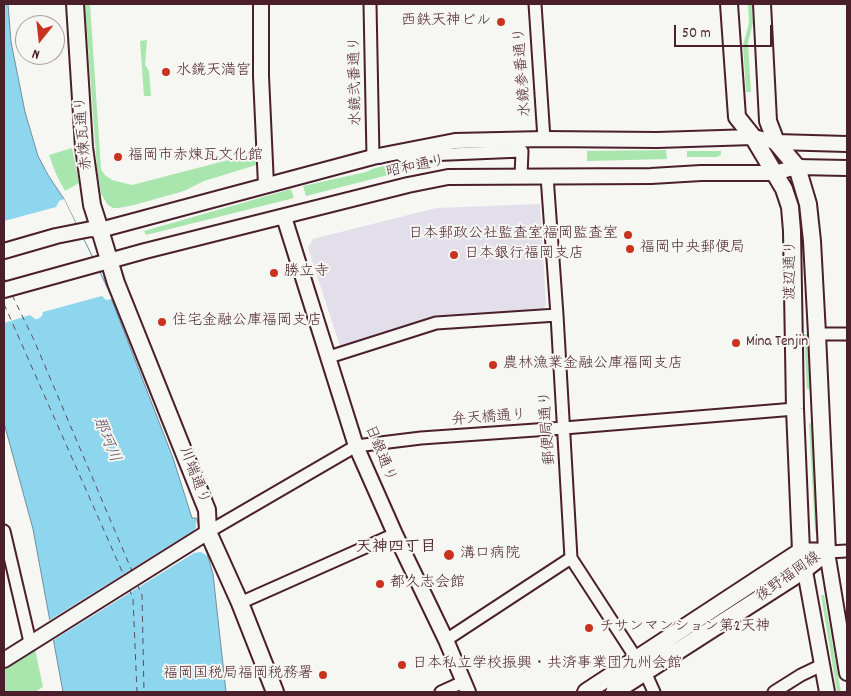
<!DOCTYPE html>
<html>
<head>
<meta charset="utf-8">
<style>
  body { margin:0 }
  #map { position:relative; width:851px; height:696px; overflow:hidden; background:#f6f6f2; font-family:Dekko,sans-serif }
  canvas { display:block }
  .frame { position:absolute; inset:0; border:5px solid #4a1f2b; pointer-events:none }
  .north { position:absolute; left:15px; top:15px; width:50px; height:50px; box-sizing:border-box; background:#f6f6f2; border:1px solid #b1a0a2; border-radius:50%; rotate:196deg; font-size:14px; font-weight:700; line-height:20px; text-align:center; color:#4a1f2b }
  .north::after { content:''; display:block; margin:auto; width:18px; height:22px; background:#c8321e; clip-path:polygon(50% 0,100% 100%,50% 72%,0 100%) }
  .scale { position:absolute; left:674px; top:25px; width:98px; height:22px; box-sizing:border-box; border:2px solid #4a1f2b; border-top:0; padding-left:6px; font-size:15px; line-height:18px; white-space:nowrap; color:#4a1f2b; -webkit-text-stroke:4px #f6f6f2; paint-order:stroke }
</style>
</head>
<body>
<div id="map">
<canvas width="851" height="696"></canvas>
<div class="frame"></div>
<div class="north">N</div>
<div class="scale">50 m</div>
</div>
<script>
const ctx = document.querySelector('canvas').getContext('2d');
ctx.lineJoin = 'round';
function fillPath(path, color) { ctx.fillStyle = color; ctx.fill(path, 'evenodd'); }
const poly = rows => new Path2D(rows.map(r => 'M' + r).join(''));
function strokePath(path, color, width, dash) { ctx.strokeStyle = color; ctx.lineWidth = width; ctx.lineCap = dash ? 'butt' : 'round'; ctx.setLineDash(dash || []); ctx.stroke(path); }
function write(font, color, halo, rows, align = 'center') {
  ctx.font = font + ' Dekko,"Klee One",sans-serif'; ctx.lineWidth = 4; ctx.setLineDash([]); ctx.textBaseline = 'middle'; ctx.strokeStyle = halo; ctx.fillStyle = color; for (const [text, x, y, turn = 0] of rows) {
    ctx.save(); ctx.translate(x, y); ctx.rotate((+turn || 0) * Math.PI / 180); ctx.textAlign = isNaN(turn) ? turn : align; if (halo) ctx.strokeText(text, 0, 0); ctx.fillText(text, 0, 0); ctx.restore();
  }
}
const built = poly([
  [540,204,546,305,542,310,441,315,340,346,308,248,313,239,436,208]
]);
const green = poly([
  [85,4,90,4,101,169,105,175,112,180,132,185,259,152,256,165,204,181,184,191,134,205,118,208,113,208,108,205,101,194,97,169],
  [748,4,752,4,753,23,748,43,751,92,746,92,743,45,749,23],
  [147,40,145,65,149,71,151,96,144,96,140,41],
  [72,148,79,183,65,191,56,174,49,155],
  [666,150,667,159,587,161,587,151],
  [687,151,721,151,721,155,717,157,687,157],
  [435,153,451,159,306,196,303,186,366,172,372,169],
  [291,189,294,198,146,235,144,231],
  [804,334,807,334,810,389,807,389],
  [809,423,812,424,817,532,815,532],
  [821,595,824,595,841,692,837,692],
  [35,649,43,687,35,692,4,692,4,670]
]);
const water = poly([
  [4,4,8,4,11,42,25,112,38,156,48,175,64,199,104,280,173,458,192,518,196,518,197,519,213,574,226,692,63,692,33,529,4,423,4,4]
]);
const pier = poly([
  [64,199,112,299,106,300,102,296,43,312,42,316,38,319,35,319,30,315,4,323,4,221,56,207,59,201],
  [196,520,207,556,201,552,194,553,52,641,48,621,193,531,196,528]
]);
const ferry = poly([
  [4,278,6,282],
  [12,295,34,340,132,571],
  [4,304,125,578],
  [137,584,142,595,144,692],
  [129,589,133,598,137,692]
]);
const minor = poly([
  [370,4,373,157,381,157],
  [535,4,544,139],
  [402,156,522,151,521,176],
  [547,176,557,315,571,558,645,672,654,692],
  [817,334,847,334],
  [329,357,436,323,557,315],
  [4,531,30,642],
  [208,532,356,446,421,438,564,428,795,409],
  [827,552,847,551],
  [240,603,395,534],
  [446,640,571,558],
  [441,692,463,682],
  [774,692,801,675,822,665]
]);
const tertiary = poly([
  [261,4,261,76,266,185],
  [284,217,356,446,395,534,446,640,468,692],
  [4,251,56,236,91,229,100,230,373,157,455,141,544,139,657,140,753,137,776,142,847,144],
  [4,290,145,251,408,185,448,177,651,176,701,173,774,173,797,167,847,168],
  [827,552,847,673],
  [803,560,827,692],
  [4,660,208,532]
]);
const secondary = poly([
  [75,4,84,147,92,205,100,230,116,283,207,510,208,532,240,603,275,692],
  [729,4,737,117,753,137,784,189,790,207,792,231,795,409,801,551],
  [762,4,768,121,776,142,797,167,808,204,812,241,817,334,827,552],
  [586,692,801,551,827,552],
  [614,692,804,570,827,552]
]);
const markers = [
  [501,22,5,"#c8321e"],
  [166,72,5,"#c8321e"],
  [118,157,5,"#c8321e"],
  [628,235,5,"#c8321e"],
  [630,249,5,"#c8321e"],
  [454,255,5,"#c8321e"],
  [274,273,5,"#c8321e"],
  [162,322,5,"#c8321e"],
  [736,343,5,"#c8321e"],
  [493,365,5,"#c8321e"],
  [449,555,6,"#c8321e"],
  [380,584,5,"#c8321e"],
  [589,628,5,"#c8321e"],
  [402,665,5,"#c8321e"],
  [323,675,5,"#c8321e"]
];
const poiNames = [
  ["西鉄天神ビル",491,22,"right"],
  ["水鏡天満宮",176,72],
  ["福岡市赤煉瓦文化館",128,157],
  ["日本郵政公社監査室福岡監査室",618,235,"right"],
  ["福岡中央郵便局",640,249],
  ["日本銀行福岡支店",464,255],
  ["勝立寺",284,273],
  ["住宅金融公庫福岡支店",172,322],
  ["Mina Tenjin",746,343],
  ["農林漁業金融公庫福岡支店",503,365],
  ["溝口病院",460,555],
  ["都久志会館",390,584],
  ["チサンマンション第2天神",599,628],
  ["日本私立学校振興・共済事業団九州会館",412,665],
  ["福岡国税局福岡税務署",313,675,"right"]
];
const streetNames = [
  ["水鏡参番通り",524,72,-94],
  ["水鏡弐番通り",357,81,-91],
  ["赤煉瓦通り",85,133,-95],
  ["昭和通り",416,168,-12],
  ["渡辺通り",792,270,-90],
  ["弁天橋通り",489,419,-4],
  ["郵便局通り",549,428,-94],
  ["日銀通り",379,454,68],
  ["川端通り",193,476,69],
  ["後野福岡線",789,578,-35]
];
const waterNames = [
  ["那珂川",105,440,67]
];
const neighbourhoodNames = [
  ["天神四丁目",396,549]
];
fillPath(built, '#e2dfeb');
fillPath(green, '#a8e6ad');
fillPath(water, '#8dd6ee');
strokePath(water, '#728da0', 1);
fillPath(pier, '#f6f6f2');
strokePath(ferry, '#5b4d5c', 1, [6, 5]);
strokePath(minor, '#4a1f2b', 15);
strokePath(tertiary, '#4a1f2b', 18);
strokePath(secondary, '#4a1f2b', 20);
strokePath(minor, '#f6f6f2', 11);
strokePath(tertiary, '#f6f6f2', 14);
strokePath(secondary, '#f6f6f2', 16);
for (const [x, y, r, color] of markers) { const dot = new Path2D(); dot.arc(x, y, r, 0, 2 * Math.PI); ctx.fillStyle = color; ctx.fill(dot); strokePath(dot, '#f6f6f2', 2); }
write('15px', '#4a1f2b', '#f6f6f2', poiNames, 'left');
write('15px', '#4a1f2b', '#f6f6f2', streetNames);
write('italic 16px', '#5b4d5c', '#f6f6f2', waterNames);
write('bold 16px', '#4a1f2b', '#f6f6f2', neighbourhoodNames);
</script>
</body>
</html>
